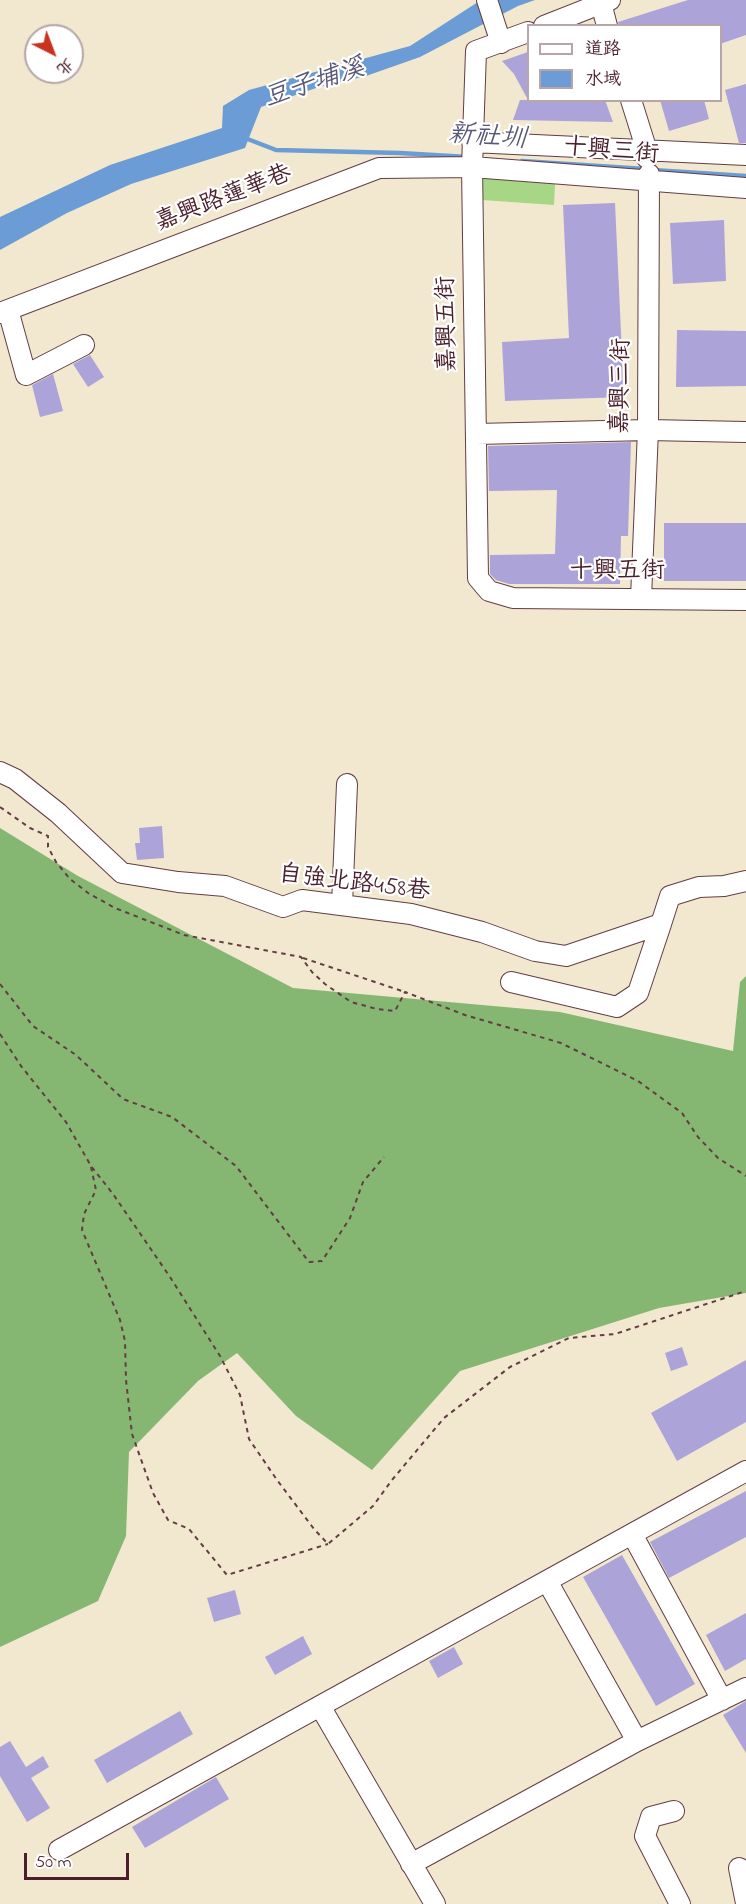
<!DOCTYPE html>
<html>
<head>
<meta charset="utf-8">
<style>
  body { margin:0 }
  #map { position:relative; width:746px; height:1904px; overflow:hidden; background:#f1e8cf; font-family:"Indie Flower","LXGW WenKai TC",sans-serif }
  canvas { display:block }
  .legend { position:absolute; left:527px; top:24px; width:195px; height:78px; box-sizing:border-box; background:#fff; border:2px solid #b7a5aa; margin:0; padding:8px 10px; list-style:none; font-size:18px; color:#4a1f2b }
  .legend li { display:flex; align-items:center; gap:12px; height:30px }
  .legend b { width:30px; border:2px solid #b7a5aa }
  .north { position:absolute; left:24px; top:24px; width:60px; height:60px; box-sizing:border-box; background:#fff; border:2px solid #b7a5aa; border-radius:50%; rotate:138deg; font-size:16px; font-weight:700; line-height:24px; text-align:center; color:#4a1f2b }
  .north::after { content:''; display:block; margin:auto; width:21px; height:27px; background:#c8321e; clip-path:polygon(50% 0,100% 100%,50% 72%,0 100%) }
  .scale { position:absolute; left:24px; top:1853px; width:105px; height:27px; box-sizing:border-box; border:3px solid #4a1f2b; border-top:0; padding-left:8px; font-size:18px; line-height:21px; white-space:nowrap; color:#4a1f2b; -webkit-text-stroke:4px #fff; paint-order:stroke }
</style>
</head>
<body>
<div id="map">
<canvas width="746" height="1904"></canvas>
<ul class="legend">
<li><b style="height:8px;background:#fff"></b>道路</li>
<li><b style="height:16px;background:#6b9cd5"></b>水域</li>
</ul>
<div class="north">北</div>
<div class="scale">50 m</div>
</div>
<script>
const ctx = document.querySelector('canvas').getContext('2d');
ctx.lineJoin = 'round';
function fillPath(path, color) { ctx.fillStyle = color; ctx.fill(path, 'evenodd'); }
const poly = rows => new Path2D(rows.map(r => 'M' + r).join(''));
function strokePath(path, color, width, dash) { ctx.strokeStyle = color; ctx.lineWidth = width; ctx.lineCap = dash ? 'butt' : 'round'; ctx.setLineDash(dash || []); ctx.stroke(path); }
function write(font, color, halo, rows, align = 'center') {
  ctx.font = font + ' "Indie Flower","LXGW WenKai TC",sans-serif'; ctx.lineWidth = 4.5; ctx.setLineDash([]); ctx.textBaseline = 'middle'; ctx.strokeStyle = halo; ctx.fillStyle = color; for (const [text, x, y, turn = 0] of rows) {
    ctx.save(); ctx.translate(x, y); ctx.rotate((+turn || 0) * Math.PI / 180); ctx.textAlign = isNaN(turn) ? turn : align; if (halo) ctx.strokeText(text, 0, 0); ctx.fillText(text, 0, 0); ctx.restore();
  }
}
const green = poly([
  [482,178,555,184,554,205,482,200]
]);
const forest = poly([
  [0,828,78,876,293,988,560,1012,733,1051,740,982,746,976,746,1293,659,1308,460,1371,372,1470,296,1416,237,1353,198,1381,129,1452,126,1536,98,1601,0,1647]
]);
const water = poly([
  [481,0,535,0,518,6,420,57,366,76,319,87,261,107,245,148,131,184,67,213,0,250,0,217,110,165,222,128,223,106,249,90,410,46]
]);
const stream = poly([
  [245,138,276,150,400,153,468,157],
  [522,161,645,169],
  [653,170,746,176]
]);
const building = poly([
  [688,0,746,0,746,35,720,44,720,26,619,26,618,22],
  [528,52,528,100,605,100,613,122,513,120,520,100,528,100,514,74,502,61],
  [746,84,746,143,739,143,725,90],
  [660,100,704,100,709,119,669,131],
  [615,203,624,397,505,401,502,342,569,338,563,205],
  [724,220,726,281,673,284,670,223],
  [677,330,746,331,746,386,676,387],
  [90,355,104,377,88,387,73,364],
  [53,374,63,411,40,417,32,385],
  [631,442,628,536,621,536,620,584,509,584,496,580,490,574,490,555,555,554,557,490,489,491,488,446],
  [664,523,746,523,746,581,664,581],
  [162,826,164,858,137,860,135,843,140,843,139,828],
  [682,1347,688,1365,671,1371,665,1353],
  [746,1360,746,1422,677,1461,651,1413],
  [746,1491,746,1537,669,1578,650,1542],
  [622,1555,695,1684,656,1706,583,1577],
  [235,1590,241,1614,214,1622,207,1598],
  [746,1613,746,1659,725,1671,706,1635],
  [303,1636,312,1654,275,1675,265,1657],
  [454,1647,463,1664,438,1678,429,1661],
  [746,1701,746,1753,723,1715],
  [180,1711,193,1734,107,1783,94,1760],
  [10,1741,26,1767,43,1756,49,1767,31,1778,50,1808,27,1822,0,1776,0,1747],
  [216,1777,229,1799,145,1848,132,1827]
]);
const path = poly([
  [0,807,30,828,48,836,48,847,56,862,70,879,88,893,115,908,184,935,301,957,312,972,325,984,351,1002,377,1009,395,1011,405,992,465,1015,561,1043,638,1081,682,1113,698,1137,718,1158,746,1176],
  [303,958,405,992],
  [0,984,33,1026,76,1055,123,1099,172,1117,236,1166,309,1262,322,1261,350,1218,363,1182,384,1157],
  [0,1034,21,1066,66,1122,91,1166,113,1194,170,1277,220,1356,240,1395,249,1439,277,1480,314,1529,328,1544,373,1506,392,1480,444,1418,510,1367,569,1338,615,1334,746,1291],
  [91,1167,96,1190,84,1214,82,1230,120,1320,125,1341,126,1380,132,1434,153,1493,168,1520,189,1529,227,1575,328,1544]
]);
const minor = poly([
  [487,0,501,43],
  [601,3,607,26],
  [544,26,610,0],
  [528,32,476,51,472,167,478,578,489,591,513,598,746,600],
  [631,100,647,151,647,158],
  [472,142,746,155],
  [8,310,26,375,84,345],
  [0,313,379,168,472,167,746,188],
  [476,434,648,430,746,432],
  [641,598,648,430,649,174],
  [0,772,15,779,58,813,122,873,178,882,225,886,283,907,302,900,411,914,482,932,535,951,566,956,661,924,670,896,699,887,724,886,746,881],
  [342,905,347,784],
  [511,982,617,1007,638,993,661,924],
  [632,1534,722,1700],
  [547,1581,637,1741],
  [320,1706,435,1904],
  [674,1811,651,1817,645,1836,680,1904],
  [59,1850,746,1471],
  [411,1864,637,1741,746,1688],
  [739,1868,746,1903]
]);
const streetNames = [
  ["十興三街",611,153,5],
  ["嘉興路蓮華巷",224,200,-21],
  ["嘉興五街",449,324,-91],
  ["嘉興三街",623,386,-89],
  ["十興五街",617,573],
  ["自強北路458巷",354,885,7]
];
const waterNames = [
  ["豆子埔溪",315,85,-18],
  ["新社圳",487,139,4]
];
fillPath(green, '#a7d684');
fillPath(forest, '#85b772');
fillPath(water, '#6b9cd5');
strokePath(stream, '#6b9cd5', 4.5);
fillPath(building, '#aca4d9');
strokePath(minor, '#633d44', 22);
strokePath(path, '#633d44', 2, [4.5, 4.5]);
strokePath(minor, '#fff', 20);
write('24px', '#4a1f2b', '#fff', streetNames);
write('italic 26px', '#595777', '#fff', waterNames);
</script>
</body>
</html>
